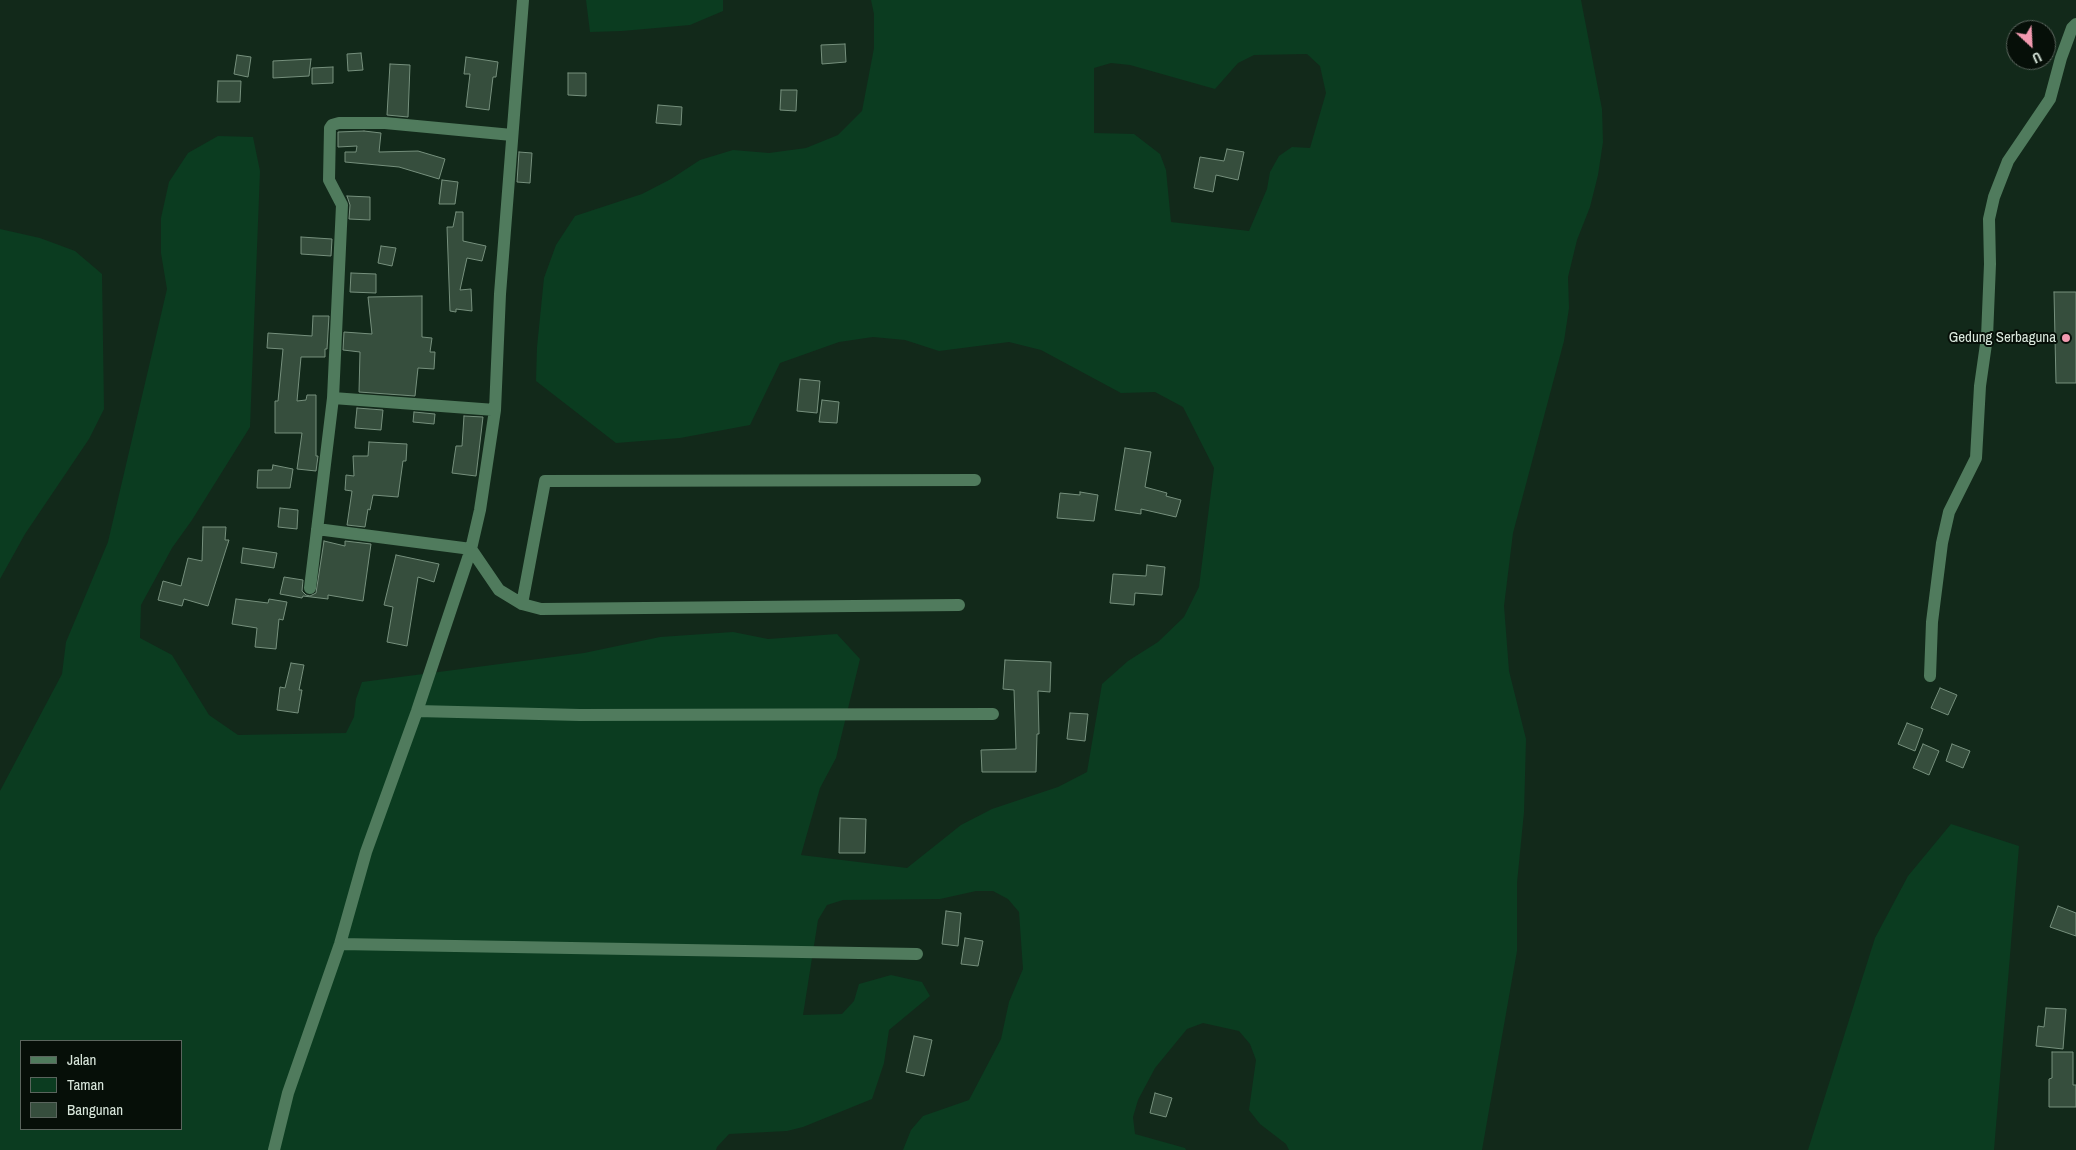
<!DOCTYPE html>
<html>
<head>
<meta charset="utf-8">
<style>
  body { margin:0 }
  #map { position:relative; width:2076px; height:1150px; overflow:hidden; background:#12291a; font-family:"Archivo Narrow",sans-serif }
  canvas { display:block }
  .legend { position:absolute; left:20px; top:1040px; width:162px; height:90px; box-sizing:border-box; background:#060f08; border:1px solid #5a655d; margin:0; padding:6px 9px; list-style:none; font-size:15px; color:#d9e7dc }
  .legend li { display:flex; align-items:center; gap:10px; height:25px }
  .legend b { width:25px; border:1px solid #5a655d }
  .north { position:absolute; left:2006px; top:20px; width:50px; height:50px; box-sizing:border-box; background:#060f08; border:1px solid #5a655d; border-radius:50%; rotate:155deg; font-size:14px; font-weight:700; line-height:20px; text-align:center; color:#d9e7dc }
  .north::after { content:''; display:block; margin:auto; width:18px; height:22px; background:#f29ab0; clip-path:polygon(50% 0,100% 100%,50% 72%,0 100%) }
</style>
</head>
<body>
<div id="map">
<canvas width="2076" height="1150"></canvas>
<ul class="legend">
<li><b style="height:6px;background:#507b5d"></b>Jalan</li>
<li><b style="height:14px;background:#0b3c20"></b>Taman</li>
<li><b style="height:14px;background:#364e3d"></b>Bangunan</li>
</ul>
<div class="north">U</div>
</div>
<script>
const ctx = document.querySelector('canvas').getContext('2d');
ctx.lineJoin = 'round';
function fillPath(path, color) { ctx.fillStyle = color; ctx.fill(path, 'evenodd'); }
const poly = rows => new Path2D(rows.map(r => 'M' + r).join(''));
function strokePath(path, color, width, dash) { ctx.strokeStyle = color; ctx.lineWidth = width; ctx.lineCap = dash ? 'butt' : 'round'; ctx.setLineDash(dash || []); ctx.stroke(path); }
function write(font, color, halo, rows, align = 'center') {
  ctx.font = font + ' "Archivo Narrow",sans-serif'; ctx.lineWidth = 4; ctx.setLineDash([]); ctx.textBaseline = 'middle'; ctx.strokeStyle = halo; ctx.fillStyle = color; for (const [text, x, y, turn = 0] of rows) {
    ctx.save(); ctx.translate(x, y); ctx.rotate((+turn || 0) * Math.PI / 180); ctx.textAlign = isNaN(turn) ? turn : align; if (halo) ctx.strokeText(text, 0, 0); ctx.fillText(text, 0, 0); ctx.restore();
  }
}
const green = poly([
  [586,0,723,0,723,11,690,25,622,31,590,32],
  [871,0,1581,0,1602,109,1603,142,1598,175,1590,207,1577,240,1568,277,1569,308,1564,341,1513,533,1504,606,1509,671,1526,739,1524,812,1517,883,1517,951,1482,1150,1289,1150,1286,1144,1260,1124,1249,1110,1256,1060,1250,1044,1239,1031,1203,1023,1187,1029,1155,1068,1138,1100,1133,1117,1135,1134,1185,1148,1186,1150,903,1150,911,1130,923,1116,969,1100,1001,1039,1009,1002,1023,969,1019,912,1008,899,993,891,976,891,940,899,843,900,827,905,818,920,803,1015,842,1014,854,1001,859,984,891,975,922,982,930,996,889,1030,884,1063,872,1099,803,1127,787,1131,729,1134,717,1147,716,1150,0,1150,0,791,62,674,66,642,108,542,167,289,161,253,161,218,169,182,188,153,218,136,253,137,260,171,250,427,192,520,172,548,141,605,140,638,172,655,209,715,238,735,346,733,354,717,356,699,362,682,584,653,660,637,733,632,768,639,837,634,860,659,836,758,820,788,801,855,907,868,961,825,992,809,1058,787,1087,772,1102,684,1128,661,1158,642,1184,617,1199,587,1214,468,1183,407,1155,392,1121,393,1041,350,1009,342,939,351,905,340,873,337,839,342,780,363,750,425,680,438,616,443,536,381,537,347,544,278,556,245,575,216,642,194,671,179,700,160,733,150,769,153,806,148,838,135,862,111,874,48,874,14],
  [1307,54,1320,66,1326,93,1310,148,1292,147,1279,156,1270,172,1267,189,1249,231,1171,222,1166,170,1160,154,1134,134,1094,133,1094,68,1111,63,1130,65,1215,89,1238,63,1254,55],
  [21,1041,181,1041,181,1129,21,1129],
  [0,229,40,238,75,251,102,274,104,409,89,439,25,534,0,579],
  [1951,824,2019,846,1994,1150,1808,1150,1875,938,1908,876]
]);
const building = poly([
  [845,44,846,62,822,64,821,45,845,44],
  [361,53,363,70,348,71,347,54,361,53],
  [237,55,251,57,248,77,234,74,237,55],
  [466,57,498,62,496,77,493,77,489,110,466,107,470,74,464,74,466,57],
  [311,59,309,76,273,78,273,61,311,59],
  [390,64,410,65,408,117,387,115,390,64],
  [333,67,333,83,312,84,312,68,333,67],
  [568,73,586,73,586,96,568,95,568,73],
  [218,81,241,81,240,102,217,102,218,81],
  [781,90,797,90,796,111,780,110,781,90],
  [658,105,682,107,681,125,656,123,658,105],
  [364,131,381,133,379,152,418,151,445,159,439,179,399,167,345,162,345,152,356,152,357,146,338,147,338,132,364,131],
  [1227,149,1244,152,1238,180,1216,175,1213,192,1194,188,1200,157,1224,161,1227,149],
  [519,152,532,153,530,183,517,182,519,152],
  [442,180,458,182,455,204,439,204,442,180],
  [347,196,370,197,370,220,349,219,350,205,347,196],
  [456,212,463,212,463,241,486,246,482,261,467,258,460,290,471,289,472,311,456,309,456,312,450,311,447,227,453,227,456,212],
  [301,237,332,239,331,256,301,254,301,237],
  [381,246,396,248,392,266,378,263,381,246],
  [351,273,376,274,376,293,350,292,351,273],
  [2054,292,2076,292,2076,383,2056,383,2054,292],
  [422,296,422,337,432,338,430,352,435,352,434,369,418,368,415,396,359,392,360,352,343,350,344,332,372,334,368,297,422,296],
  [313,316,329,316,327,349,325,349,325,357,301,357,297,401,306,400,307,395,316,395,316,456,318,456,316,471,297,469,302,433,275,433,275,401,278,401,283,349,267,348,268,333,312,336,313,316],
  [800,379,820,381,817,413,797,411,800,379],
  [822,400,839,402,837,423,819,422,822,400],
  [357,408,383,410,381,430,355,428,357,408],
  [414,412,435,414,434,424,413,422,414,412],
  [464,416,483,417,476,476,452,473,456,446,462,446,464,416],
  [369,442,407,444,406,461,403,461,398,497,373,495,370,510,368,509,365,527,347,525,352,491,345,490,346,475,354,476,353,456,368,456,369,442],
  [1125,448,1151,452,1145,487,1167,493,1166,496,1181,500,1176,517,1141,509,1141,514,1115,510,1125,448],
  [273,465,293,469,290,488,257,488,258,470,272,470,273,465],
  [1080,492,1098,495,1094,521,1057,518,1060,493,1080,495,1080,492],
  [280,508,298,510,297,529,278,527,280,508],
  [203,527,226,527,225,540,229,540,208,606,184,599,182,606,158,600,163,581,181,586,188,558,202,561,203,527],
  [324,541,345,546,345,541,371,544,363,601,328,595,328,599,303,596,302,598,280,594,284,577,303,580,302,591,306,595,310,596,316,593,324,541],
  [243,548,277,553,274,568,241,563,243,548],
  [396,555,439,564,434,582,418,577,407,646,387,642,393,607,384,605,396,555],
  [1147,565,1165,567,1162,595,1135,593,1134,605,1110,603,1113,574,1146,576,1147,565],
  [236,599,268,603,269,599,287,602,283,620,279,619,276,649,255,647,257,628,232,624,236,599],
  [1005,660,1051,662,1050,692,1038,691,1039,734,1037,734,1036,772,982,772,981,750,1016,749,1014,690,1003,689,1005,660],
  [291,663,304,665,299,690,302,690,298,713,277,710,280,687,285,688,291,663],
  [1940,688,1957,695,1948,715,1931,708,1940,688],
  [1070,713,1088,714,1085,741,1067,739,1070,713],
  [1907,723,1923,729,1915,751,1898,744,1907,723],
  [1923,744,1939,751,1929,775,1913,768,1923,744],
  [1952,744,1970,751,1963,768,1946,761,1952,744],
  [840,818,866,819,865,853,839,853,840,818],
  [2058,906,2076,913,2076,936,2050,927,2058,906],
  [946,911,961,913,958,946,942,944,946,911],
  [965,938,983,941,978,966,961,964,965,938],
  [2046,1008,2066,1009,2063,1049,2036,1046,2038,1026,2044,1027,2046,1008],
  [914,1036,932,1040,924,1076,906,1072,914,1036],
  [2052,1052,2073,1052,2073,1085,2076,1085,2076,1107,2049,1107,2049,1079,2052,1078,2052,1052],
  [1155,1093,1172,1098,1166,1117,1150,1113,1155,1093]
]);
const minor = poly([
  [333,398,495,410],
  [317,529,471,549,499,590,522,604,541,609,959,605],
  [310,588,333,398,342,205,329,180,330,128,332,125,339,123,385,123,512,135],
  [522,604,545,481,975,480],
  [1930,676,1932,622,1942,543,1949,512,1976,458,1980,386,1987,337,1990,264,1989,219,1994,197,2008,161,2050,99,2061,58,2072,28,2076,24],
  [417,711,580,715,993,714],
  [340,944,917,954],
  [274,1150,288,1093,340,944,366,852,417,711,471,549,480,510,495,410,500,294,523,0]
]);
const markers = [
  [2066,338,5,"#f29ab0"]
];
const poiNames = [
  ["Gedung Serbaguna",2056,338]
];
fillPath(green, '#0b3c20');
fillPath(building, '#364e3d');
strokePath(building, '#76907d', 1);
strokePath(minor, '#507b5d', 12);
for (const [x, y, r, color] of markers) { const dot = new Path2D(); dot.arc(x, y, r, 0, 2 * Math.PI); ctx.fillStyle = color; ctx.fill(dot); strokePath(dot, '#060f08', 2); }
write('15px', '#d9e7dc', '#060f08', poiNames, 'right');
</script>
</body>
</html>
